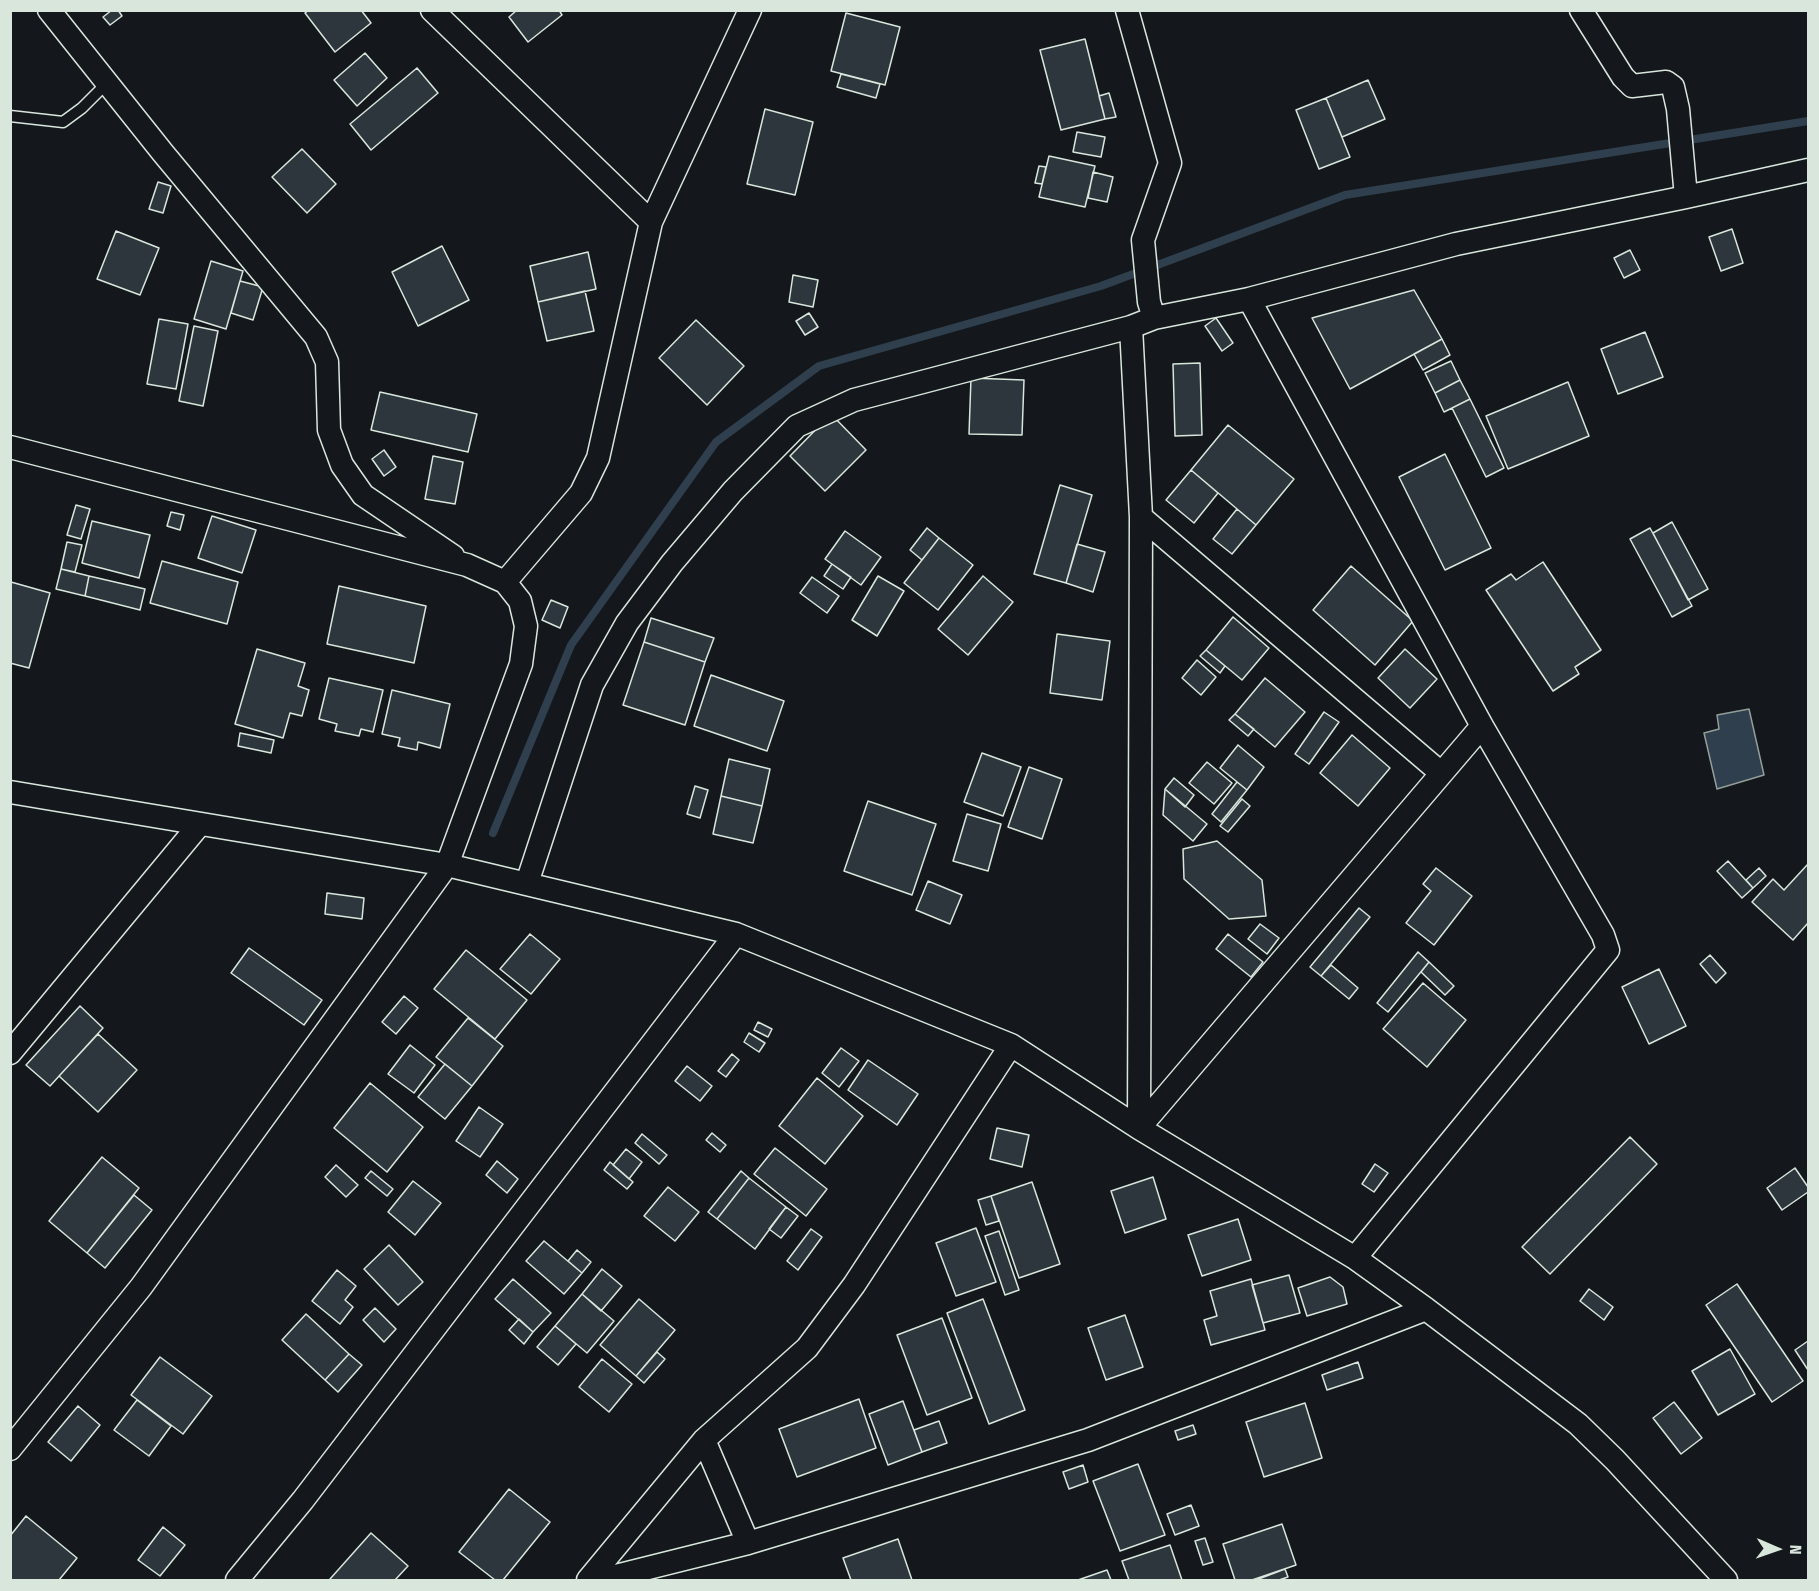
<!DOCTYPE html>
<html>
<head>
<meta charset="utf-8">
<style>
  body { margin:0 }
  #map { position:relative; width:1819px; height:1591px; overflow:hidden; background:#14181c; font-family:"Fira Sans Condensed",sans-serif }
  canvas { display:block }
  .frame { position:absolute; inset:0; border:12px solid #d8e6dc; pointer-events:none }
  .north { position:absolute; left:1747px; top:1519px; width:60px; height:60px; -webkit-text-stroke:4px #14181c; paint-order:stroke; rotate:92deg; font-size:16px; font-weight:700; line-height:24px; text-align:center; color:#d8e6dc }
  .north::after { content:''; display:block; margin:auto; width:21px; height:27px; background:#d8e6dc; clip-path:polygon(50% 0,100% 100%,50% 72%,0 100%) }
</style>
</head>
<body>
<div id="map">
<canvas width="1819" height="1591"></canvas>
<div class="frame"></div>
<div class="north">N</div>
</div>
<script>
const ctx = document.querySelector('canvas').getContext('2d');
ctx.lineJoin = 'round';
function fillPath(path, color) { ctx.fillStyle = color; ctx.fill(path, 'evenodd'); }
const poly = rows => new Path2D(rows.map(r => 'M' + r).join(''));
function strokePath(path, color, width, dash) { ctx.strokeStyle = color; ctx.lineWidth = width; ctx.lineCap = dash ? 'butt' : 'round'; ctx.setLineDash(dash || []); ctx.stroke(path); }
const water = poly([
  [1749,709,1764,775,1717,789,1704,733,1719,729,1717,715,1749,709]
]);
const stream = poly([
  [493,833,571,645,716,442,819,366,1101,286,1345,195,1808,121]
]);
const building = poly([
  [112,10,118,10,122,16,110,25,103,17,112,10],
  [309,10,361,10,371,23,335,52,305,13,309,10],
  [517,10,559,10,562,15,528,42,509,17,517,10],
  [846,13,900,27,885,85,831,71,846,13],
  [1085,39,1105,119,1061,130,1040,50,1085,39],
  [365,53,387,78,357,106,334,80,365,53],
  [417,68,438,93,371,150,350,124,417,68],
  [841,74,880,84,876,98,837,87,841,74],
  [1368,80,1385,119,1342,137,1326,98,1368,80],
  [1109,93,1116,117,1105,119,1099,96,1109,93],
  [1326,98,1350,157,1319,169,1296,110,1326,98],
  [765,109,813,122,795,195,747,184,765,109],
  [1077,132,1105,137,1101,157,1073,152,1077,132],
  [302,149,336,184,307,213,272,177,302,149],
  [1049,156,1095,166,1085,207,1039,197,1049,156],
  [1039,166,1046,167,1042,184,1035,183,1039,166],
  [1093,172,1113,177,1107,202,1088,198,1093,172],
  [158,182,171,186,163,213,149,209,158,182],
  [1732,229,1743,263,1721,271,1709,237,1732,229],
  [116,231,159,248,140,295,97,279,116,231],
  [442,246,469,300,418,326,392,272,442,246],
  [1630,250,1640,270,1624,278,1614,258,1630,250],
  [588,252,596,289,538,302,530,266,588,252],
  [211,261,243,271,226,329,194,319,211,261],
  [793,275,818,280,813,307,789,302,793,275],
  [240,281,263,287,253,320,231,313,240,281],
  [1414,290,1442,339,1350,389,1312,318,1414,290],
  [585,291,594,331,547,341,538,302,585,291],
  [809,313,818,327,805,335,796,321,809,313],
  [1216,318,1233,343,1222,351,1205,326,1216,318],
  [159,319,188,324,176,389,147,384,159,319],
  [696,320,744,366,707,405,659,358,696,320],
  [194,326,218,331,203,406,179,401,194,326],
  [1645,332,1663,377,1618,394,1601,349,1645,332],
  [1442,339,1450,355,1423,370,1414,354,1442,339],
  [1451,361,1460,380,1435,393,1425,373,1451,361],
  [1200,363,1202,435,1175,436,1173,364,1200,363],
  [971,378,1024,380,1022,435,969,434,971,378],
  [1460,380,1470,399,1444,412,1435,393,1460,380],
  [1568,382,1589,436,1508,469,1486,416,1568,382],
  [380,392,477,414,468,452,371,430,380,392],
  [1470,399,1504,468,1486,477,1452,408,1470,399],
  [831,414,866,450,825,491,790,456,831,414],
  [1228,425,1294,479,1256,525,1191,470,1228,425],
  [384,450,396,467,384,476,372,459,384,450],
  [1445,454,1491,548,1445,570,1399,477,1445,454],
  [433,456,463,462,455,504,425,499,433,456],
  [1191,470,1218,493,1194,523,1166,500,1191,470],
  [1060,485,1092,495,1066,583,1034,574,1060,485],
  [76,505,90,509,81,539,67,535,76,505],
  [1237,509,1256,525,1232,554,1213,539,1237,509],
  [171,512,184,515,180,530,167,526,171,512],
  [212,516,256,530,242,573,198,558,212,516],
  [92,521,150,535,139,578,82,563,92,521],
  [1672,522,1708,589,1688,600,1653,533,1672,522],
  [927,528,939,538,922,560,910,550,927,528],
  [1650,528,1692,606,1672,617,1630,539,1650,528],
  [845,531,881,557,861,585,825,559,845,531],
  [939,538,973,565,938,610,904,583,939,538],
  [67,542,82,545,75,572,61,569,67,542],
  [1077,544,1105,552,1093,592,1066,583,1077,544],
  [162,561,238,582,227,624,150,603,162,561],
  [1543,562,1601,650,1575,667,1579,674,1553,691,1486,590,1511,574,1516,580,1543,562],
  [832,564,851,577,843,589,824,576,832,564],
  [1351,566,1413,621,1375,665,1313,610,1351,566],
  [61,569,89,576,85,596,56,589,61,569],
  [89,576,145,589,140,610,85,596,89,576],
  [878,576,904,591,877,636,852,620,878,576],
  [983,576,1013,602,968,655,938,629,983,576],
  [812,577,839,596,827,613,800,593,812,577],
  [11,582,50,593,29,668,10,663,11,582],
  [339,586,426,606,414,663,327,644,339,586],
  [551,600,568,607,560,628,542,620,551,600],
  [1233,617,1269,648,1242,680,1206,650,1233,617],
  [651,618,714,638,705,662,644,642,651,618],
  [1057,634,1110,641,1102,700,1050,693,1057,634],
  [644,642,705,662,685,725,623,705,644,642],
  [257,649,305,663,298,686,309,690,302,716,290,713,283,738,235,724,257,649],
  [1405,649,1437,679,1410,708,1378,678,1405,649],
  [1206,650,1225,666,1220,673,1200,656,1206,650],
  [1197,660,1216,677,1201,695,1182,678,1197,660],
  [711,675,784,701,767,751,694,726,711,675],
  [329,678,383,690,373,732,361,729,359,736,335,731,337,724,319,719,329,678],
  [1265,678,1305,712,1275,747,1235,714,1265,678],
  [392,690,450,704,440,748,418,742,417,750,398,746,400,738,382,734,392,690],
  [1324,712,1339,722,1309,764,1295,754,1324,712],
  [1235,714,1254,729,1248,736,1229,720,1235,714],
  [240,733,274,740,271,753,238,746,240,733],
  [1352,735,1390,768,1358,806,1320,773,1352,735],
  [1238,745,1264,767,1247,790,1220,768,1238,745],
  [982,753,1021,767,1003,816,964,802,982,753],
  [729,759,770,769,762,806,721,796,729,759],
  [1207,762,1232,783,1214,804,1189,783,1207,762],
  [1029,767,1062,779,1042,839,1008,827,1029,767],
  [1174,778,1194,795,1185,807,1165,789,1174,778],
  [1237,782,1247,790,1221,822,1212,814,1237,782],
  [695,786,708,790,700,818,687,814,695,786],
  [1165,789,1207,824,1193,841,1163,815,1165,789],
  [721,796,762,806,753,843,713,834,721,796],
  [1242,799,1250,806,1228,832,1220,826,1242,799],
  [868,801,936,824,912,895,844,871,868,801],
  [967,814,1001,824,988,871,953,861,967,814],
  [1217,841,1262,880,1266,916,1229,919,1184,879,1183,849,1217,841],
  [1728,861,1753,888,1742,898,1717,871,1728,861],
  [1808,864,1808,923,1793,940,1752,902,1773,879,1784,890,1808,864],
  [1436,868,1472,896,1434,945,1406,923,1431,891,1423,884,1436,868],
  [1759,868,1766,876,1753,888,1746,880,1759,868],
  [928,881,962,895,950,924,916,910,928,881],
  [327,893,364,898,362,919,325,914,327,893],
  [1359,908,1370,917,1321,976,1310,967,1359,908],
  [1260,924,1279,938,1267,954,1248,939,1260,924],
  [530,934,560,959,531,994,500,969,530,934],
  [1228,934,1263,962,1251,977,1216,949,1228,934],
  [249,948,322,1000,304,1025,231,973,249,948],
  [466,950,527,1000,495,1039,434,989,466,950],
  [1418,952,1429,962,1388,1012,1377,1003,1418,952],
  [1710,955,1726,973,1716,983,1700,964,1710,955],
  [1429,962,1454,986,1445,995,1421,972,1429,962],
  [1331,965,1358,988,1349,999,1321,976,1331,965],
  [1659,969,1686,1026,1649,1044,1622,987,1659,969],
  [1423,983,1466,1020,1427,1067,1383,1029,1423,983],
  [404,996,418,1008,396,1034,382,1022,404,996],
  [80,1006,103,1028,50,1086,26,1065,80,1006],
  [468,1018,503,1046,472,1086,436,1057,468,1018],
  [758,1022,772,1029,768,1037,754,1030,758,1022],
  [749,1033,765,1043,759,1052,744,1042,749,1033],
  [98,1034,137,1070,98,1112,59,1076,98,1034],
  [410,1045,435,1065,414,1093,388,1074,410,1045],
  [841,1048,859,1061,839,1087,822,1073,841,1048],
  [732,1054,739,1060,726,1077,718,1071,732,1054],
  [868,1060,918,1094,897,1125,848,1090,868,1060],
  [445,1064,472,1086,445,1119,418,1097,445,1064],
  [687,1066,712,1086,700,1101,675,1081,687,1066],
  [817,1078,863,1116,825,1164,779,1126,817,1078],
  [370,1083,423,1127,387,1172,334,1128,370,1083],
  [479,1107,503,1124,480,1157,456,1141,479,1107],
  [997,1128,1029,1135,1022,1167,990,1159,997,1128],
  [712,1133,726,1145,720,1152,706,1140,712,1133],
  [642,1134,667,1155,659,1164,635,1143,642,1134],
  [1630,1137,1657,1164,1550,1274,1522,1247,1630,1137],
  [775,1148,827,1189,806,1216,754,1174,775,1148],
  [626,1149,642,1162,629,1179,613,1165,626,1149],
  [102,1157,139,1188,87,1253,49,1221,102,1157],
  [497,1161,518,1179,507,1193,486,1175,497,1161],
  [610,1162,633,1182,627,1189,604,1170,610,1162],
  [1375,1164,1388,1173,1374,1192,1362,1184,1375,1164],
  [336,1165,358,1185,346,1197,325,1177,336,1165],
  [1795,1168,1808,1187,1808,1192,1782,1210,1767,1188,1795,1168],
  [371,1171,393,1189,387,1196,365,1178,371,1171],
  [741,1171,749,1178,717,1219,708,1212,741,1171],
  [1153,1177,1166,1219,1125,1233,1111,1191,1153,1177],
  [749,1178,786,1207,755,1249,717,1219,749,1178],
  [413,1181,441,1203,415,1235,388,1212,413,1181],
  [1032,1182,1060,1264,1019,1278,991,1196,1032,1182],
  [668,1187,699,1212,675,1241,644,1216,668,1187],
  [134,1195,152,1210,105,1268,87,1253,134,1195],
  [991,1196,999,1221,986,1225,978,1200,991,1196],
  [786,1207,798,1216,781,1238,769,1229,786,1207],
  [1238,1219,1251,1260,1202,1276,1188,1235,1238,1219],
  [976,1228,996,1282,956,1296,936,1243,976,1228],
  [811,1229,822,1237,798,1270,787,1261,811,1229],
  [999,1231,1019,1290,1005,1295,985,1236,999,1231],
  [544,1241,582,1273,564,1294,526,1261,544,1241],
  [389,1245,423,1282,398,1305,364,1269,389,1245],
  [577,1250,591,1262,582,1273,568,1261,577,1250],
  [602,1269,622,1286,601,1311,582,1294,602,1269],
  [337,1270,356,1286,345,1300,353,1307,340,1324,312,1301,337,1270],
  [1289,1275,1300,1313,1263,1323,1252,1285,1289,1275],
  [1330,1277,1343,1287,1347,1304,1307,1316,1298,1288,1330,1277],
  [513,1279,551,1313,533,1332,495,1299,513,1279],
  [1251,1279,1265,1330,1211,1345,1204,1320,1217,1316,1210,1291,1251,1279],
  [1737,1284,1803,1381,1772,1402,1706,1305,1737,1284],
  [1589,1289,1613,1307,1604,1320,1580,1301,1589,1289],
  [582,1294,614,1321,587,1353,555,1326,582,1294],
  [639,1299,675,1330,636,1376,600,1345,639,1299],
  [983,1299,1025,1410,989,1424,947,1313,983,1299],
  [375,1308,396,1329,384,1342,363,1320,375,1308],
  [306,1314,349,1354,325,1380,282,1340,306,1314],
  [1125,1315,1143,1367,1106,1380,1088,1328,1125,1315],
  [942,1318,972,1398,927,1415,897,1335,942,1318],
  [519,1319,533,1332,524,1344,509,1330,519,1319],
  [555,1326,576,1344,558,1365,537,1347,555,1326],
  [1808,1341,1808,1370,1795,1350,1808,1341],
  [1730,1349,1755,1394,1718,1415,1692,1371,1730,1349],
  [657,1352,665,1359,644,1383,636,1376,657,1352],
  [349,1354,362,1365,338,1392,325,1380,349,1354],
  [160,1357,212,1396,183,1434,131,1395,160,1357],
  [602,1359,632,1384,609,1412,579,1387,602,1359],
  [1358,1362,1363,1378,1327,1390,1322,1375,1358,1362],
  [859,1399,876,1448,797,1477,779,1429,859,1399],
  [137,1400,171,1426,149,1456,114,1430,137,1400],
  [903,1401,922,1452,888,1465,869,1414,903,1401],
  [1674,1402,1702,1438,1681,1454,1653,1418,1674,1402],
  [1305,1403,1322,1458,1264,1477,1246,1422,1305,1403],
  [78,1406,100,1425,71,1461,48,1442,78,1406],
  [939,1421,947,1443,922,1452,914,1430,939,1421],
  [1193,1425,1196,1434,1178,1440,1175,1431,1193,1425],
  [1138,1464,1165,1535,1120,1551,1093,1481,1138,1464],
  [1083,1465,1088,1482,1069,1489,1063,1472,1083,1465],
  [509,1489,550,1522,503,1580,495,1580,459,1552,509,1489],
  [1191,1505,1199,1526,1175,1535,1167,1514,1191,1505],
  [26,1516,77,1558,59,1580,10,1580,10,1536,26,1516],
  [1282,1524,1296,1565,1252,1580,1235,1580,1223,1544,1282,1524],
  [163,1527,185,1545,160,1576,138,1560,163,1527],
  [371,1533,408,1566,395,1580,331,1580,330,1579,371,1533],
  [1205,1538,1213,1562,1203,1565,1195,1541,1205,1538],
  [898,1539,912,1580,851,1580,843,1558,898,1539],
  [1170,1545,1182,1580,1129,1580,1122,1561,1170,1545],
  [1285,1569,1288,1577,1279,1580,1256,1580,1285,1569],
  [1107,1570,1111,1580,1078,1580,1107,1570]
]);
const lane = poly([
  [10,116,63,122,82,108,107,83]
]);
const street = poly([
  [49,10,163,153,316,337,327,362,329,430,342,465,363,495,453,556],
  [432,10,651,222],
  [1127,10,1170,163,1143,240,1149,302,1154,318],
  [1581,10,1623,77,1632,86,1666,82,1673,87,1678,109,1686,197],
  [1249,299,1482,726,1603,935,1608,950,1355,1258],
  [1131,327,1141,517,1139,1128],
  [10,447,467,565,505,582,520,601,526,626,521,664,447,865,141,1287,10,1449],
  [1141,517,1441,773],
  [505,582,581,493,598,458,651,222,750,10],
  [10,792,447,865,736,934,1011,1045,1139,1128,1355,1258,1426,1309,1578,1424,1615,1460,1726,1580],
  [527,883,592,685,627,623,672,563,733,491,797,426,854,400,1131,327,1154,318,1249,299,1456,244,1686,197,1808,170],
  [10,1053,200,824],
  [1139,1128,1482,726],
  [704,1440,748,1543],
  [237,1580,303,1500,736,934],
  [588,1580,704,1440,807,1348,854,1285,1011,1045],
  [600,1580,748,1543,1088,1440,1426,1309]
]);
fillPath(water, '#2f3f4d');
strokePath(water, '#939e99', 1.5);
strokePath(stream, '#2f3f4d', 8);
fillPath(building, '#2c363c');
strokePath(building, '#d8e6dc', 1.5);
strokePath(lane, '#d8e6dc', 13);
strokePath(street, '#d8e6dc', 25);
strokePath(lane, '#14181c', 10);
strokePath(street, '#14181c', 22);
</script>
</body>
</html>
